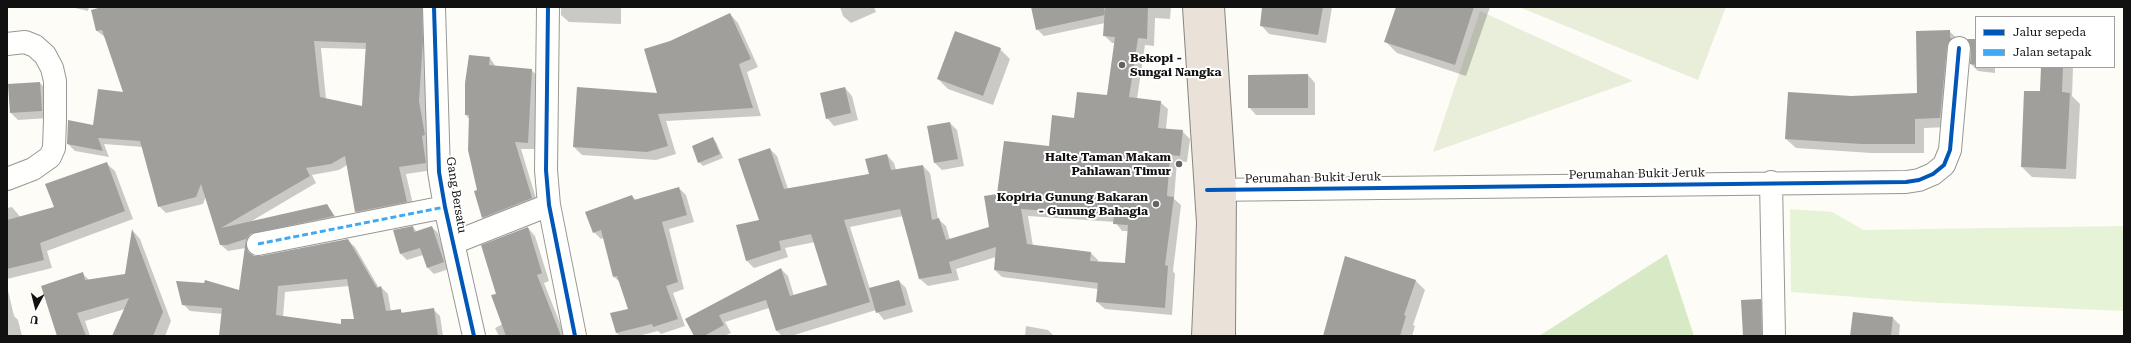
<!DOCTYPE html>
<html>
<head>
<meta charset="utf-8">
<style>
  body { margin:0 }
  #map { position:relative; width:2131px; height:343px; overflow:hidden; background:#fdfcf7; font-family:"Roboto Serif",serif }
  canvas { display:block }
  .frame { position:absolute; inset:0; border:8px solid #111; pointer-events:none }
  .legend { position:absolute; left:1975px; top:16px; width:140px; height:52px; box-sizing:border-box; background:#fff; border:1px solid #a0a0a0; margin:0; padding:5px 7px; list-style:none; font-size:12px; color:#111 }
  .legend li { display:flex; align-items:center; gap:8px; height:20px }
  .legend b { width:20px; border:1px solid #a0a0a0 }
  .north { position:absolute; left:16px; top:287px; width:40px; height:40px; -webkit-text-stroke:3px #fff; paint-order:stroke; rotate:187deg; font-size:11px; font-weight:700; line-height:16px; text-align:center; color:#111 }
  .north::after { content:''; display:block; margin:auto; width:14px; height:18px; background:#111; clip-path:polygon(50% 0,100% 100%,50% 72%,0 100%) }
</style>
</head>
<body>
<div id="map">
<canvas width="2131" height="343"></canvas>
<div class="frame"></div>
<ul class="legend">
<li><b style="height:5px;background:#0057b8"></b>Jalur sepeda</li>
<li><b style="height:5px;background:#3fa9f5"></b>Jalan setapak</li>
</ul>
<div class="north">U</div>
</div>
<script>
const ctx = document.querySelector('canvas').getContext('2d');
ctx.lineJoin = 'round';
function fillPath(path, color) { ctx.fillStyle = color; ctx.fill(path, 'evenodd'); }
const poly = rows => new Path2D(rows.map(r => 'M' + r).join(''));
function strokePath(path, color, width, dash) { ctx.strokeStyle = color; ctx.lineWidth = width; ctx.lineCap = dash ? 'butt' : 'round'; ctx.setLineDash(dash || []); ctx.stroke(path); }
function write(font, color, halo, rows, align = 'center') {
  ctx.font = font + ' "Roboto Serif",serif'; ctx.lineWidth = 4; ctx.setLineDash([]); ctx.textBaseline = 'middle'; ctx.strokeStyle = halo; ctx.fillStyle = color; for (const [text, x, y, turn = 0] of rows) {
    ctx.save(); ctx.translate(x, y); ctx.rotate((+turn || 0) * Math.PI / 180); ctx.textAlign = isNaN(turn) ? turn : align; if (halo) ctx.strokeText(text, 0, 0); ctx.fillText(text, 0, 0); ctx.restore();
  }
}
const green = poly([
  [1790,209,1832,212,1864,230,2124,226,2124,311,1920,302,1791,292]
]);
const forest = poly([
  [1667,254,1694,336,1539,336]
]);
const cemetery = poly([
  [1519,7,1726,7,1698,80],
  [1480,11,1633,81,1433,152]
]);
const shadow = poly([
  [71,7,89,7,88,11],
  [106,7,432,7,426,108,431,142,433,170,406,174,414,209,363,219,356,212,347,165,339,170,312,175,316,183,250,222,327,205,340,223,253,248,254,257,260,257,347,240,355,247,379,288,381,287,388,294,391,312,400,310,403,313,433,309,440,316,443,336,220,336,223,314,190,311,183,304,240,292,246,248,228,251,220,244,206,196,203,204,166,213,159,206,143,147,104,144,109,157,75,151,68,144,94,126,124,93,106,38,97,31],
  [321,48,366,49,363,107,326,99],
  [349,286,355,320,342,325,283,317,285,292],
  [561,7,621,7,621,24,569,22,561,15],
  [840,7,874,7,876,12,851,23,843,16],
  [1032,7,1171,7,1170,19,1155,18,1154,46,1145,45,1137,99,1160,102,1168,109,1166,129,1182,131,1190,139,1187,162,1177,161,1174,199,1181,205,1173,271,1175,274,1172,315,1105,309,1097,302,1098,289,1002,277,995,270,996,257,956,269,959,280,928,286,920,279,903,216,850,227,870,289,899,281,906,288,913,312,884,320,876,310,791,336,782,336,777,331,769,308,725,322,731,333,724,336,695,336,686,319,781,269,788,276,794,296,829,286,815,242,785,248,788,257,754,268,747,261,760,220,770,149,777,156,788,189,870,174,887,155,894,163,896,170,923,166,930,173,938,219,946,226,950,240,990,227,998,195,1050,147,1075,119,1107,96,1115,43,1112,43,1104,35,1105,23,1044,36,1037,29],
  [1028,216,1115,222,1122,231,1129,231,1125,264,1098,263,1098,260,1091,253,1033,246],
  [1264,7,1332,7,1326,43,1269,34,1261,25],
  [1397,7,1490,7,1466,76,1397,53,1385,41],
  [730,14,738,23,758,67,747,72,761,116,666,121,676,154,656,160,582,155,574,147,659,94,670,42],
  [1949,31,1959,40,1950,127,1924,128,1924,153,1871,153,1796,148,1786,139,1851,97,1918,94],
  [1976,40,1976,67,1995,67,1995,73,1978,71,1971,64],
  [1000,49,1010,59,993,105,948,89,938,79],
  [490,58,496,67,531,70,538,76,535,149,521,149,538,205,490,224,483,217,469,119,466,115],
  [2042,67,2073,68,2072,96,2080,104,2076,179,2032,177,2022,167,2041,92],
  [1308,75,1315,83,1315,115,1256,115,1249,107],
  [40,83,47,90,49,118,18,120,11,113],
  [845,88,852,96,858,120,834,126,827,118],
  [950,123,957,130,964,166,942,170,935,163,928,127],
  [712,138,716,142,723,158,703,166,699,162],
  [106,163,115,171,133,219,47,251,52,268,7,279,7,208,12,207,21,218,55,208],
  [679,188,686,195,694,222,669,229,684,289,673,293,685,326,661,334,658,331,638,336,620,336,617,333,612,314,629,309,621,283,614,277,604,238,601,239,594,232,632,196,636,200],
  [413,227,417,232,432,227,438,233,449,269,434,274,427,267,423,255,407,260,401,254,394,231],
  [528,228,535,236,549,281,544,283,565,336,499,336,495,328,503,324,497,294],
  [133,231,140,239,171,321,165,336,113,336,125,309,85,321,90,336,57,336,82,273,89,280,126,275],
  [1415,280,1425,290,1413,325,1415,326,1412,336,1325,336],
  [7,286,14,316,18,320,22,336,7,336],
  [1760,300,1768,308,1768,336,1744,336],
  [1854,313,1893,318,1900,325,1899,336,1851,336],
  [1026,326,1048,330,1054,336,1025,336],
  [1950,335,1977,336,1950,336]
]);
const building = poly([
  [102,7,422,7,423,41,419,101,425,135,422,136,426,163,399,167,407,202,355,212,345,156,331,164,306,168,310,176,221,228,327,204,334,216,250,234,246,240,248,252,254,256,260,256,348,239,377,288,381,286,386,311,401,309,401,313,434,308,438,336,219,336,222,308,182,305,176,281,204,283,205,280,239,290,246,239,227,245,220,245,201,184,196,197,158,207,140,141,98,138,103,151,67,144,68,120,93,125,98,89,123,92,102,30,96,31,91,10],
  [314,41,366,43,362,106,320,97],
  [347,279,354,319,341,319,341,324,276,315,278,286],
  [1031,7,1104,7,1105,15,1036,30],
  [1105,7,1148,7,1147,39,1138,38,1129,97,1161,101,1158,128,1183,130,1180,156,1170,155,1167,196,1174,197,1165,265,1168,266,1165,308,1096,302,1098,283,994,270,996,247,949,262,952,273,919,279,900,209,844,220,870,302,776,331,766,300,719,315,724,325,704,336,694,336,685,319,781,268,790,296,827,285,811,234,779,241,781,250,746,261,736,225,759,220,738,159,770,148,784,189,869,174,865,159,887,154,891,170,923,165,932,220,939,218,946,240,989,227,984,196,997,194,1004,141,1049,146,1052,115,1074,118,1077,92,1107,95,1115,37,1103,36],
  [1021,209,1114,216,1113,224,1128,225,1125,263,1090,261,1091,252,1027,244],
  [1262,7,1323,7,1318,35,1260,26],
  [1396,7,1474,7,1455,65,1384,42],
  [730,13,751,59,739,64,753,108,658,114,668,146,647,152,573,147,577,87,657,93,644,49,670,41],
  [1950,30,1950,38,1952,38,1947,47,1940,118,1915,119,1915,144,1861,144,1785,139,1788,92,1851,96,1917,93,1916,31],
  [955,31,1001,48,983,96,937,79],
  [1967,39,1976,39,1976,65,1970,64,1971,49],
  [469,55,490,57,489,65,532,69,528,143,515,142,532,198,482,218,474,191,477,190,468,150,469,115,465,115,465,83],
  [2041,67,2063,67,2062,92,2070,93,2066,169,2021,167,2024,91,2040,91],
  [1308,74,1308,108,1248,108,1248,75],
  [40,82,42,111,10,113,8,84],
  [845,87,851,113,826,119,820,93],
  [950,122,958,159,934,163,927,126],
  [713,137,720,154,698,163,692,146],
  [107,162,125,211,40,243,44,260,7,269,7,220,54,207,45,184],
  [679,187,687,215,662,222,678,282,666,286,678,319,653,327,652,324,616,333,610,313,628,309,617,276,613,277,601,230,593,233,585,212,632,195,634,200],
  [413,226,414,232,432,226,444,262,427,268,420,248,400,254,393,230],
  [528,227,542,273,537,275,561,336,506,336,491,295,496,294,481,245],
  [132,229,163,312,153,336,112,336,129,298,77,313,86,336,57,336,41,286,83,272,85,280,125,274],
  [1345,256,1416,280,1404,315,1406,316,1400,336,1323,336],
  [899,280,906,305,876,313,869,288],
  [1761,299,1762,336,1743,336,1741,300],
  [1853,312,1893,317,1891,336,1850,336]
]);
const minor = poly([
  [434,7,439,172,445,207,474,336],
  [548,7,546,170,549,205,575,336],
  [7,44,25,42,35,46,45,55,52,68,55,81,55,120,54,148,50,157,33,169,7,179],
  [1771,182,1774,336],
  [1207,190,1906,182,1919,180,1933,174,1944,165,1950,150,1959,48],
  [453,243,549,205],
  [258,244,445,207]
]);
const highway = poly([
  [1194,7,1208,223,1203,336],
  [1213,7,1225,189,1224,336]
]);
const quiet = poly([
  [258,244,445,207]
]);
const cycleway = poly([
  [434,7,439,172,445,207,474,336],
  [548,7,546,170,549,205,575,336],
  [1207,190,1906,182,1919,180,1933,174,1944,165,1950,150,1959,48]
]);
const markers = [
  [1122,65,4,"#646362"],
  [1179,164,4,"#646362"],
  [1156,204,4,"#646362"]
];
const poiNames = [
  ["Bekopi -",1130,58,"left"],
  ["Sungai Nangka",1130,72,"left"],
  ["Halte Taman Makam",1171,157],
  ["Pahlawan Timur",1171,171],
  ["Kopiria Gunung Bakaran",1148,197],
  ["- Gunung Bahagia",1148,211]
];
const streetNames = [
  ["Perumahan Bukit Jeruk",1637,174,-1],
  ["Perumahan Bukit Jeruk",1313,178,-1],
  ["Gang Bersatu",456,195,81]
];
fillPath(green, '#e7f3d7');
fillPath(forest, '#d8eac5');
fillPath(cemetery, '#e9eedb');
fillPath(shadow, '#0003');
fillPath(building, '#a19f9c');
strokePath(minor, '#979795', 24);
strokePath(highway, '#858482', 24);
strokePath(minor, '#fffffe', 22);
strokePath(highway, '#eae1d8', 22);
strokePath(quiet, '#3fa9f5', 3, [6, 3]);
strokePath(cycleway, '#0057b8', 4);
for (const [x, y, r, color] of markers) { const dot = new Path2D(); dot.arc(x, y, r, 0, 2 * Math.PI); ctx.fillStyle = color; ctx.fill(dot); strokePath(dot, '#fff', 1.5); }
write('bold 12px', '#111', '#fff', poiNames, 'right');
write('12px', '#111', '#fff', streetNames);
</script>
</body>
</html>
